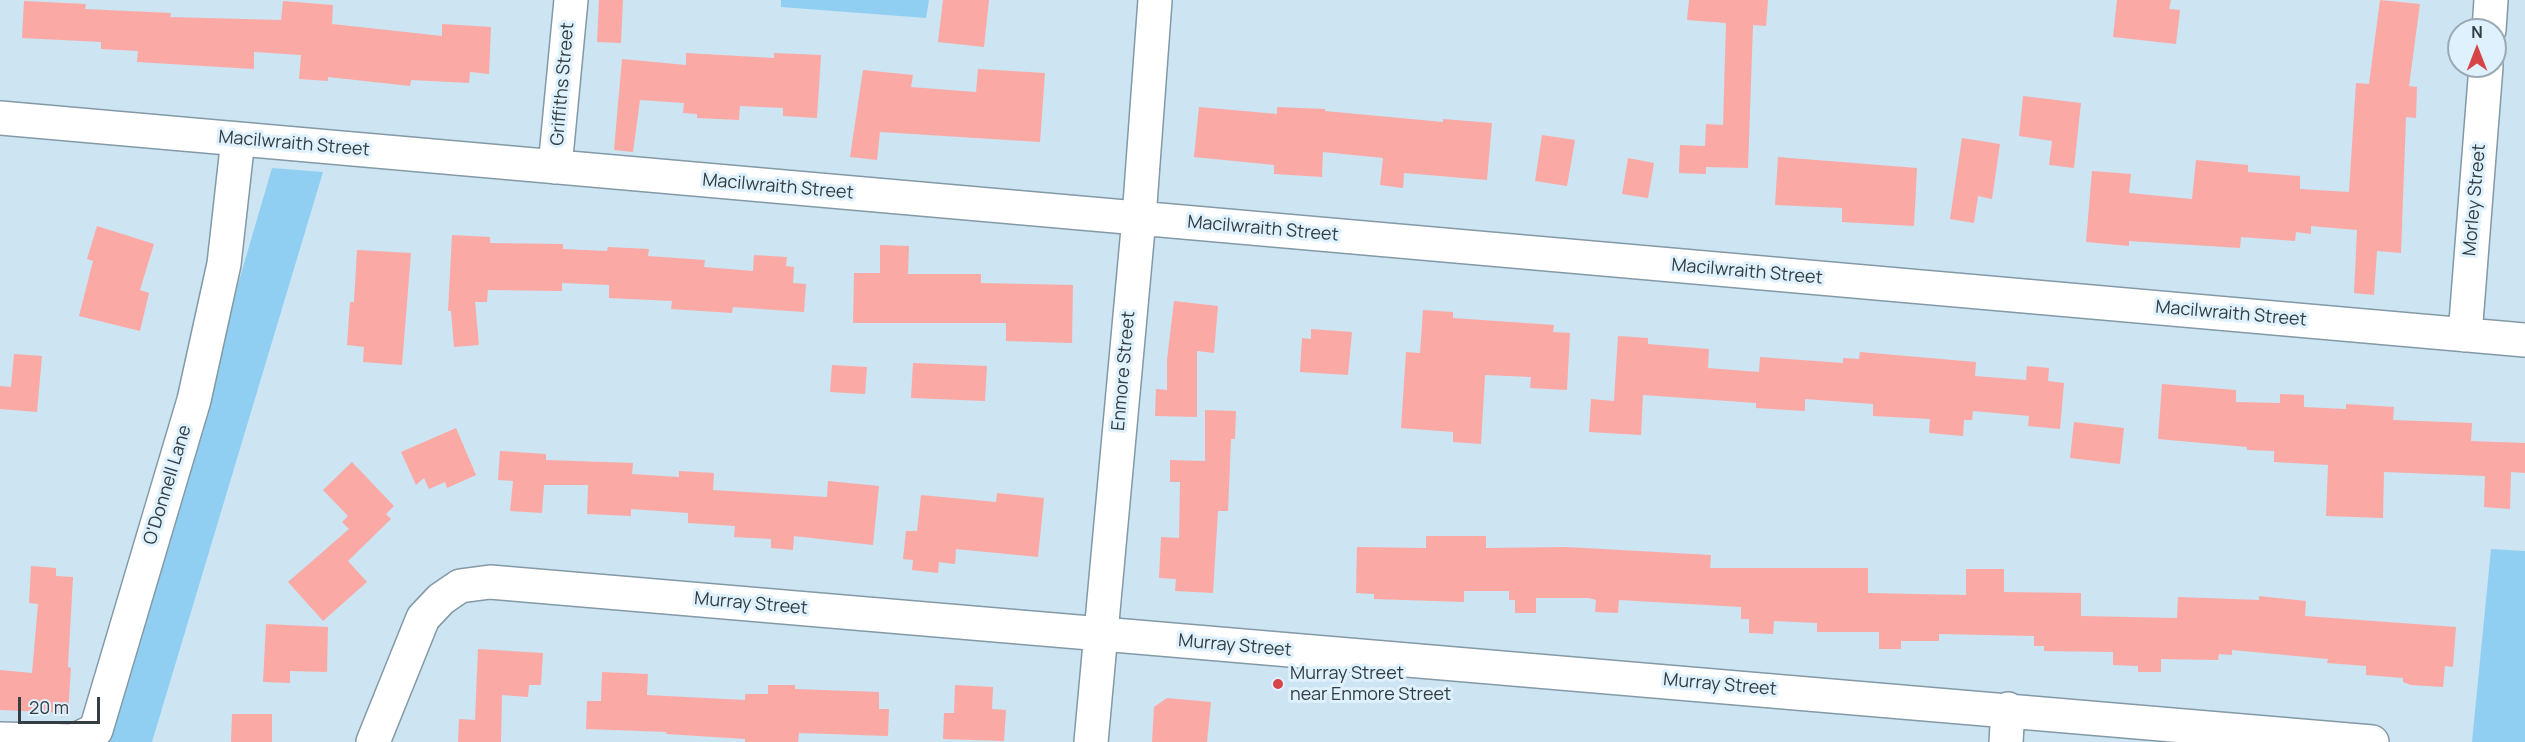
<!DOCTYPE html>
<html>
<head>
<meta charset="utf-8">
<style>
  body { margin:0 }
  #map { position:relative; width:2525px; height:742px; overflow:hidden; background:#cde4f2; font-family:Manrope,sans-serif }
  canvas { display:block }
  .north { position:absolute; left:2447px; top:18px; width:60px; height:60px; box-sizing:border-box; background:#def1fc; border:2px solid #9aa9b2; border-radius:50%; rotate:0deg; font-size:16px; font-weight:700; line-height:24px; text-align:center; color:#333d42 }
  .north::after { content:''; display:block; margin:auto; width:21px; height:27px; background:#d64648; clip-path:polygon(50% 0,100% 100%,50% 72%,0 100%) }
  .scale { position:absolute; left:18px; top:697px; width:82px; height:27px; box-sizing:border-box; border:3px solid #333d42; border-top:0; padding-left:8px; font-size:18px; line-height:21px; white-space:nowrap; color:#333d42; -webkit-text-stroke:4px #def1fc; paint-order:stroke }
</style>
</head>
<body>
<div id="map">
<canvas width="2525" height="742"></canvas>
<div class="north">N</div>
<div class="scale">20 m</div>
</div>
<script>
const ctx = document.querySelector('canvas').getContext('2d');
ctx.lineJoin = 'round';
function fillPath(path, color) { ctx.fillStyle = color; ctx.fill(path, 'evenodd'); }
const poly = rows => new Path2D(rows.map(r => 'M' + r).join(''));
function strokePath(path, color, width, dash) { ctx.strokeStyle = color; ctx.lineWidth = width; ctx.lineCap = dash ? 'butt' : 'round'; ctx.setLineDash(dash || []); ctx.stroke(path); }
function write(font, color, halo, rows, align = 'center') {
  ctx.font = font + ' Manrope,sans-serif'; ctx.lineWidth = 6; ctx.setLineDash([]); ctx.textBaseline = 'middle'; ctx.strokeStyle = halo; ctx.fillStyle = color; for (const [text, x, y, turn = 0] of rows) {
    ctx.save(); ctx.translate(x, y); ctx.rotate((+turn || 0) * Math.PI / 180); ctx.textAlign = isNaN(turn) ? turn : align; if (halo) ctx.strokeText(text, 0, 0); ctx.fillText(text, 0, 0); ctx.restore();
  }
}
const green = poly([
  [781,0,929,0,926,18,781,7],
  [272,168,323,172,152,742,104,742],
  [2491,549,2525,551,2525,742,2472,742]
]);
const building = poly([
  [599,0,623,0,621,43,597,42],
  [943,0,989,0,984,47,938,42],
  [1689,0,1768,0,1766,26,1753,25,1748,168,1706,167,1706,174,1679,173,1680,145,1705,146,1706,124,1723,125,1726,23,1687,20],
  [2117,0,2171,0,2169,9,2180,10,2176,44,2113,37],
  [2380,0,2420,4,2409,86,2417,87,2416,118,2406,117,2401,253,2377,251,2374,295,2354,293,2357,230,2311,226,2311,234,2296,232,2295,241,2241,237,2240,248,2129,241,2129,246,2086,242,2092,171,2131,174,2129,193,2192,199,2196,160,2248,165,2248,172,2300,176,2300,189,2349,192,2356,83,2369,84],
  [24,1,86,4,85,9,171,13,170,17,281,20,283,1,333,5,332,24,442,36,442,24,491,27,489,74,470,72,469,83,411,80,410,86,328,77,328,81,299,79,301,55,254,52,254,69,137,62,138,51,101,49,101,42,22,38],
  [686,53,774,58,774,53,821,55,817,118,783,116,783,108,740,106,739,120,697,118,697,114,683,113,684,103,640,100,633,152,614,150,622,59,686,65],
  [978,69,1045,73,1040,142,880,132,877,160,850,157,863,70,913,75,911,87,976,92],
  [2023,96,2081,103,2074,168,2049,165,2052,141,2019,136],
  [1199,107,1277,114,1277,107,1325,109,1325,111,1443,122,1443,119,1492,123,1487,180,1404,173,1403,188,1380,185,1383,158,1323,152,1322,177,1274,174,1274,165,1194,157],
  [1542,135,1575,140,1567,186,1535,181],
  [1962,138,2000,144,1992,199,1978,196,1974,223,1950,219],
  [1778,157,1917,168,1914,226,1842,222,1842,208,1775,205],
  [1628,158,1654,163,1648,198,1622,194],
  [97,226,154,244,140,290,149,293,140,331,79,316,93,261,87,259],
  [452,235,490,237,490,243,563,244,563,249,607,251,608,247,649,249,648,256,705,260,704,267,753,271,754,255,787,257,786,266,794,267,793,283,806,284,804,312,733,307,732,313,671,309,672,301,609,298,609,285,562,283,562,291,488,290,487,302,475,302,479,345,454,347,451,311,448,311],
  [880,245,909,246,908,274,981,274,981,283,1073,285,1072,343,1006,341,1006,323,853,323,854,273,880,273],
  [357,250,411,253,402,365,363,362,364,347,347,345,350,302,354,302],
  [1174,301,1218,306,1214,353,1197,351,1197,417,1155,416,1156,389,1167,390,1167,360],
  [1423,310,1453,312,1453,318,1554,325,1553,332,1570,333,1567,390,1530,388,1531,377,1485,375,1481,444,1453,442,1453,432,1401,428,1406,352,1420,353],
  [1311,329,1352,332,1348,375,1300,372,1302,338,1311,339],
  [1618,336,1648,338,1648,344,1709,349,1708,368,1759,372,1760,357,1843,363,1843,358,1859,359,1860,352,1976,362,1975,376,2026,380,2027,366,2049,368,2048,381,2064,383,2060,429,2028,426,2029,416,1973,411,1972,420,1964,420,1963,436,1929,433,1930,419,1873,416,1873,404,1805,399,1805,411,1756,408,1756,403,1643,395,1641,435,1589,432,1591,399,1614,401],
  [14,354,42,356,37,412,0,409,0,386,11,387],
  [913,363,987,366,985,401,911,398],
  [832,365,867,367,865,394,830,392],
  [2162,384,2236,390,2236,402,2280,403,2280,394,2304,395,2304,407,2346,409,2346,404,2394,407,2393,420,2472,423,2471,441,2525,443,2525,473,2511,472,2510,509,2484,507,2485,476,2384,472,2383,518,2326,516,2328,465,2274,462,2274,451,2247,450,2247,447,2158,439],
  [1205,410,1236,411,1235,439,1231,439,1228,511,1218,511,1213,593,1175,591,1176,579,1159,578,1161,537,1179,538,1180,482,1170,482,1170,460,1205,461],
  [2074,422,2124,428,2120,464,2070,458],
  [456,428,476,475,447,488,445,482,429,489,424,478,416,485,401,452],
  [500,451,546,454,546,460,633,463,632,474,679,477,679,471,714,473,713,490,827,497,828,481,879,486,873,545,794,536,793,550,771,548,771,539,734,537,735,526,688,523,688,513,631,509,631,516,587,514,588,485,544,485,542,513,510,511,513,481,498,480],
  [352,462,394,506,386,514,391,519,348,561,367,582,323,621,288,582,349,529,342,522,348,516,323,490],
  [997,493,1044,498,1038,557,956,549,955,564,939,562,938,573,912,570,913,560,903,559,906,531,917,531,921,495,996,502],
  [1426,536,1486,536,1486,548,1566,547,1711,555,1710,568,1868,568,1868,593,1966,595,1966,569,2004,569,2004,592,2081,593,2081,616,2177,618,2178,597,2259,600,2259,596,2306,601,2305,616,2456,627,2453,667,2445,666,2443,687,2411,685,2403,682,2403,678,2366,675,2366,666,2327,663,2328,659,2232,650,2232,655,2219,654,2218,660,2161,659,2161,672,2138,672,2138,666,2113,665,2113,652,2044,651,2044,646,2034,646,2034,636,1939,634,1939,641,1901,641,1901,649,1879,649,1879,632,1817,632,1817,623,1774,621,1773,634,1749,633,1749,619,1741,619,1741,607,1619,600,1618,613,1595,612,1596,600,1589,598,1536,598,1536,613,1515,613,1515,600,1509,600,1509,591,1464,591,1464,602,1374,599,1374,594,1356,593,1357,547,1426,548],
  [31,566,56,568,56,576,73,577,68,667,71,668,68,713,0,710,0,670,32,673,38,604,29,603],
  [266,624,328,627,327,672,290,671,290,683,263,682],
  [478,649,543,653,541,685,529,685,528,697,502,695,501,742,458,742,459,719,475,720],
  [602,672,648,674,647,695,745,700,745,694,768,694,768,685,795,685,795,689,879,692,879,709,889,709,888,736,799,733,798,742,745,742,745,739,666,734,667,732,586,729,587,701,601,701],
  [955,685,993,687,992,709,1006,710,1004,741,943,739,944,713,954,713],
  [1167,698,1211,702,1207,742,1152,742,1154,707],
  [232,714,272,714,272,742,231,742]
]);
const minor = poly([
  [2489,30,2491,0],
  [0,118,2525,340],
  [555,167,571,0],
  [2465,335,2486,66],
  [0,739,73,741,96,730,194,400,224,264,238,139],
  [373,742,423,618,441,599,460,586,490,582,2372,742],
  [1091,742,1139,218,1155,0],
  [2006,742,2008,709]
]);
const markers = [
  [1278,684,6,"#d64648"]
];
const streetNames = [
  ["Griffiths Street",563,84,-85],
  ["Macilwraith Street",294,144,5],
  ["Macilwraith Street",778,187,5],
  ["Morley Street",2475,200,-85],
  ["Macilwraith Street",1263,229,5],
  ["Macilwraith Street",1747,272,5],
  ["Macilwraith Street",2231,314,5],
  ["Enmore Street",1124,371,-85],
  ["O'Donnell Lane",168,485,-73],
  ["Murray Street",751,604,5],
  ["Murray Street",1235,646,5],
  ["Murray Street",1720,685,5]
];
const poiNames = [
  ["Murray Street",1290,674],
  ["near Enmore Street",1290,695]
];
fillPath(green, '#91cff2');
fillPath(building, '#fba9a4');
strokePath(minor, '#8399a6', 36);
strokePath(minor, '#fff', 33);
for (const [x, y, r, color] of markers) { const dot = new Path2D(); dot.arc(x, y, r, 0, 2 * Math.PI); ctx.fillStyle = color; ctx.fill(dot); strokePath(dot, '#def1fc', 2); }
write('18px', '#333d42', '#def1fc', streetNames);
write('18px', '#333d42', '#def1fc', poiNames, 'left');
</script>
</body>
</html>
